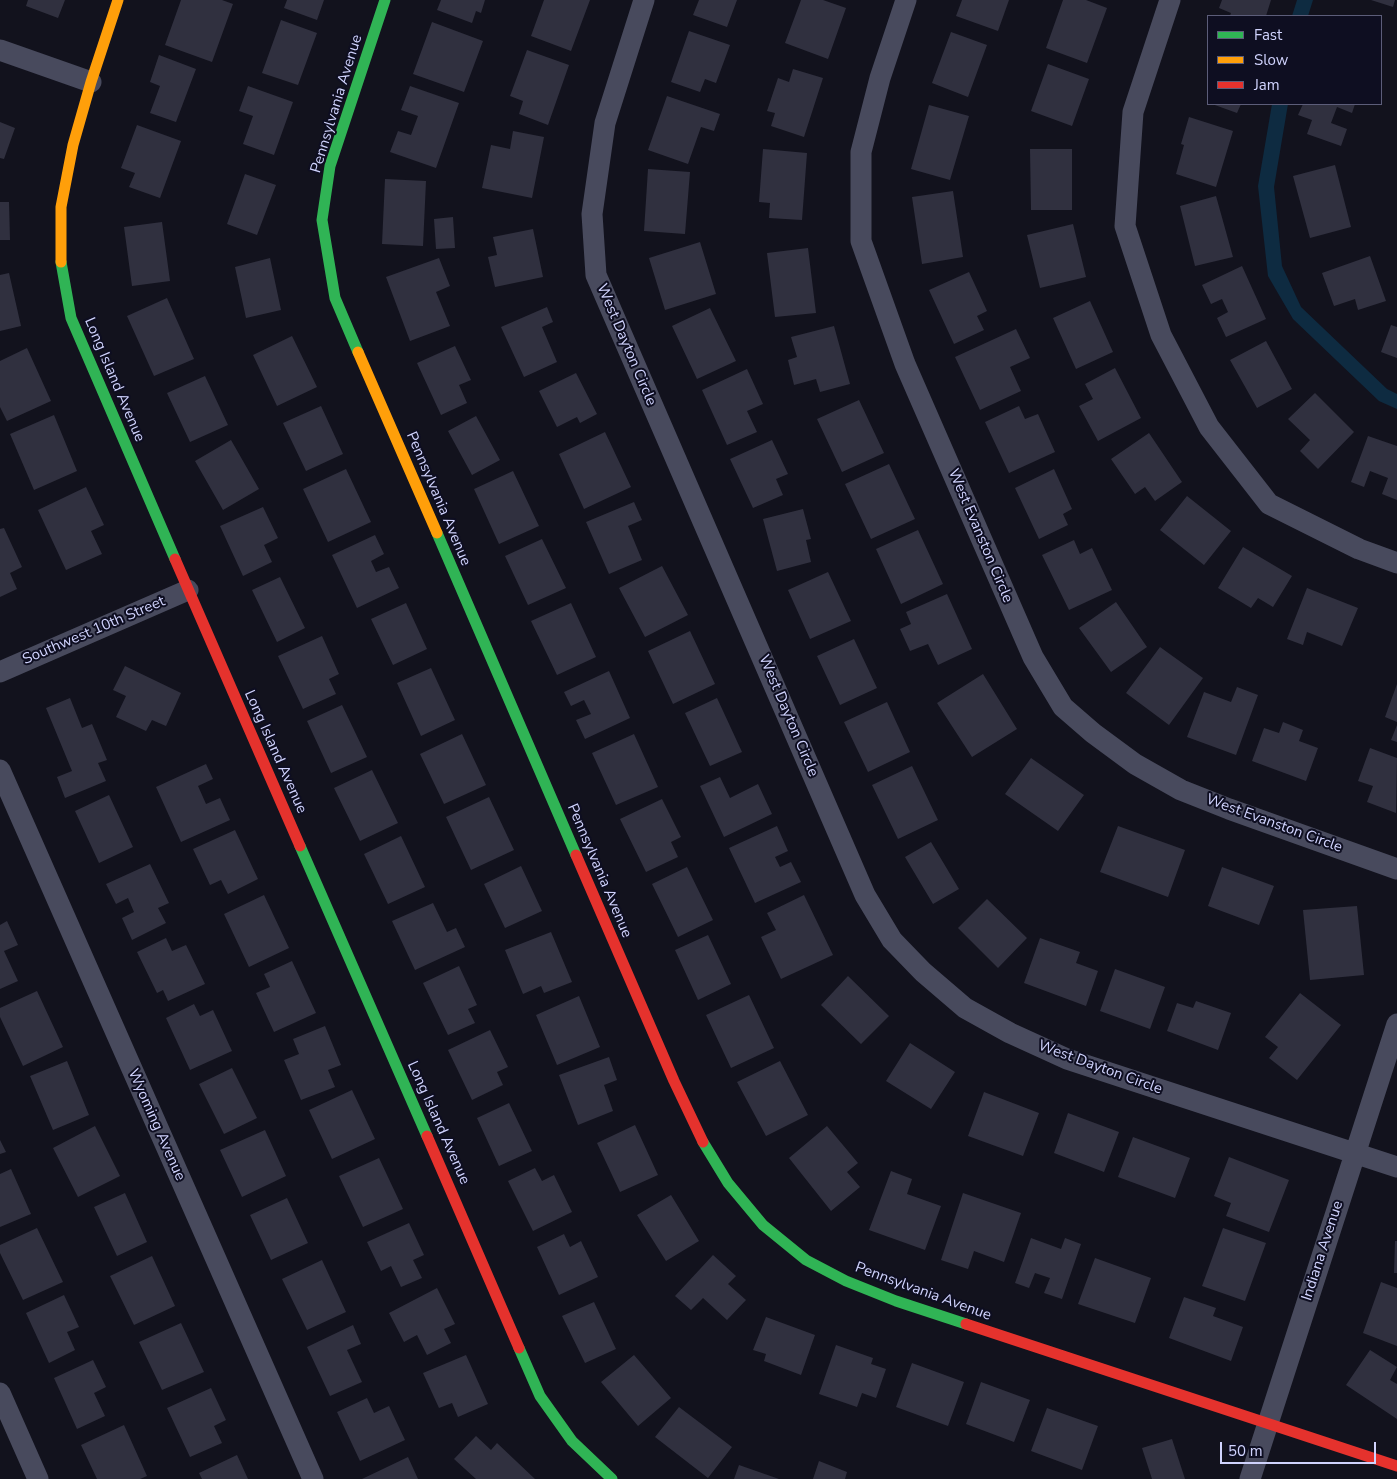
<!DOCTYPE html>
<html>
<head>
<meta charset="utf-8">
<style>
  body { margin:0 }
  #map { position:relative; width:1397px; height:1479px; overflow:hidden; background:#12121d; font-family:"Nunito Sans",sans-serif }
  canvas { display:block }
  .legend { position:absolute; left:1207px; top:15px; width:175px; height:90px; box-sizing:border-box; background:#0e0e21; border:1px solid #5c5d79; margin:0; padding:6px 9px; list-style:none; font-size:15px; color:#d0d3fd }
  .legend li { display:flex; align-items:center; gap:10px; height:25px }
  .legend b { width:25px; border:1px solid #5c5d79 }
  .scale { position:absolute; left:1220px; top:1442px; width:156px; height:22px; box-sizing:border-box; border:2px solid #d0d3fd; border-top:0; padding-left:6px; font-size:15px; line-height:18px; white-space:nowrap; color:#d0d3fd; -webkit-text-stroke:4px #0e0e21; paint-order:stroke }
</style>
</head>
<body>
<div id="map">
<canvas width="1397" height="1479"></canvas>
<ul class="legend">
<li><b style="height:6px;background:#30b455"></b>Fast</li>
<li><b style="height:6px;background:#ff9f0a"></b>Slow</li>
<li><b style="height:6px;background:#e5322d"></b>Jam</li>
</ul>
<div class="scale">50 m</div>
</div>
<script>
const ctx = document.querySelector('canvas').getContext('2d');
ctx.lineJoin = 'round';
function fillPath(path, color) { ctx.fillStyle = color; ctx.fill(path, 'evenodd'); }
const poly = rows => new Path2D(rows.map(r => 'M' + r).join(''));
function strokePath(path, color, width, dash) { ctx.strokeStyle = color; ctx.lineWidth = width; ctx.lineCap = dash ? 'butt' : 'round'; ctx.setLineDash(dash || []); ctx.stroke(path); }
function write(font, color, halo, rows, align = 'center') {
  ctx.font = font + ' "Nunito Sans",sans-serif'; ctx.lineWidth = 4; ctx.setLineDash([]); ctx.textBaseline = 'middle'; ctx.strokeStyle = halo; ctx.fillStyle = color; for (const [text, x, y, turn = 0] of rows) {
    ctx.save(); ctx.translate(x, y); ctx.rotate((+turn || 0) * Math.PI / 180); ctx.textAlign = isNaN(turn) ? turn : align; if (halo) ctx.strokeText(text, 0, 0); ctx.fillText(text, 0, 0); ctx.restore();
  }
}
const water = poly([
  [1297,0,1313,0,1308,16,1292,16],
  [1272,104,1288,104,1274,187,1282,266,1301,307,1387,389,1397,394,1397,409,1379,401,1293,319,1268,276,1258,186]
]);
const building = poly([
  [28,0,65,0,58,18,26,6],
  [181,0,222,0,233,4,212,62,165,45],
  [287,0,324,0,317,20,284,8],
  [441,0,485,0,481,13,476,11,472,23,437,10],
  [544,0,590,0,571,51,531,36],
  [699,0,737,0,727,27,693,15],
  [801,0,823,0,846,8,828,59,785,43],
  [962,0,1009,0,998,31,956,16],
  [1063,0,1086,0,1107,8,1087,63,1046,48],
  [1222,0,1271,0,1266,16,1230,16,1231,13,1219,8],
  [1371,0,1395,0,1393,7],
  [281,20,317,33,298,85,262,73],
  [432,22,483,41,464,92,413,74],
  [689,31,730,45,716,83,705,79,700,92,671,82],
  [951,32,987,45,968,97,932,83],
  [527,50,569,65,548,125,519,114,523,101,510,96],
  [159,55,196,69,176,122,150,113,160,86,150,82],
  [1048,64,1089,79,1072,126,1031,111],
  [793,69,823,78,804,137,771,126,775,113,767,111,778,78,789,82],
  [248,86,293,102,274,155,243,144,253,116,239,111],
  [410,86,459,103,436,168,390,152,398,131,411,135,418,116,401,110],
  [667,96,720,114,714,131,701,127,688,164,648,150],
  [1212,104,1241,104,1237,113],
  [1303,104,1355,104,1352,113,1337,107,1331,123,1347,129,1341,146,1307,134,1312,120,1298,115],
  [929,105,969,116,950,180,911,169],
  [1189,117,1233,131,1216,187,1176,174,1184,145,1181,144],
  [0,122,15,128,4,159,0,158],
  [137,125,181,141,160,198,129,187,135,173,121,168],
  [513,131,544,137,532,198,482,188,491,145,510,149],
  [763,149,807,153,802,220,769,218,770,203,759,202],
  [1030,149,1072,149,1072,210,1031,210],
  [1335,165,1351,227,1310,238,1293,176],
  [648,169,690,172,685,234,644,231],
  [245,174,276,185,257,235,227,224],
  [385,179,426,181,423,246,382,244],
  [953,191,963,257,922,264,912,197],
  [1216,196,1233,257,1195,266,1180,206],
  [0,202,9,202,10,240,0,240],
  [453,217,455,248,436,249,434,219],
  [162,222,170,281,132,286,124,227],
  [1073,224,1086,277,1040,288,1027,235],
  [533,229,543,277,495,287,488,257,497,255,493,237],
  [700,242,716,294,665,310,649,258],
  [808,248,816,313,775,317,767,253],
  [1370,256,1386,301,1358,310,1355,299,1334,306,1322,273],
  [270,258,281,310,246,318,235,267],
  [439,258,450,286,436,292,450,326,410,341,386,277],
  [1242,266,1266,319,1226,337,1217,318,1228,312,1222,299,1211,304,1202,285],
  [969,272,987,311,977,316,984,330,954,344,929,290],
  [9,273,21,326,0,331,0,275],
  [167,298,194,359,154,376,127,316],
  [1090,301,1113,352,1076,369,1053,318],
  [547,307,553,322,542,327,557,362,524,377,501,327],
  [710,308,736,361,697,379,672,326],
  [1391,325,1397,327,1397,358,1381,352],
  [834,326,850,384,820,392,816,379,794,385,788,360,797,357,791,337],
  [1016,329,1030,358,1010,367,1021,391,980,410,955,357],
  [292,336,317,387,277,406,253,355],
  [1266,341,1292,389,1257,408,1230,360],
  [455,346,471,380,459,385,467,403,441,415,417,363],
  [27,348,51,401,7,421,0,407,0,361],
  [1115,368,1141,418,1098,441,1079,406,1093,399,1085,384],
  [747,369,763,404,747,411,757,432,727,445,702,390],
  [576,373,597,414,580,423,577,417,557,427,539,391],
  [205,376,228,425,190,442,167,393],
  [1315,393,1354,432,1318,469,1300,451,1310,440,1288,419],
  [859,400,884,453,842,472,817,419],
  [321,406,343,454,306,471,283,423],
  [1019,406,1025,419,1038,414,1055,452,1009,473,985,422],
  [54,415,77,471,34,490,10,434],
  [476,416,500,460,472,475,448,431],
  [605,432,631,487,584,509,559,454],
  [1149,433,1182,482,1155,501,1145,487,1135,494,1111,459],
  [1368,436,1397,446,1397,500,1382,494,1388,478,1370,471,1364,487,1351,482],
  [231,440,259,489,223,510,195,461],
  [772,440,788,474,776,479,783,495,753,508,730,459],
  [889,464,915,519,871,539,845,484],
  [346,469,371,522,328,542,303,489],
  [1054,469,1072,509,1063,514,1068,525,1039,539,1015,488],
  [513,471,539,526,499,544,474,489],
  [86,487,104,525,91,531,102,554,66,570,38,510],
  [1187,496,1231,531,1204,565,1160,530],
  [634,502,642,520,628,526,642,560,609,574,586,522],
  [263,507,278,538,264,545,272,562,243,576,220,526],
  [803,509,811,539,806,540,811,562,777,571,763,519],
  [4,528,22,567,10,573,17,589,0,597,0,529],
  [918,530,943,584,901,604,876,549],
  [375,535,384,554,371,561,376,572,389,567,399,588,357,608,332,555],
  [542,539,566,588,528,605,505,556],
  [1074,540,1080,554,1092,548,1112,590,1069,610,1042,555],
  [1243,547,1292,576,1273,607,1258,598,1251,608,1218,588],
  [662,566,688,615,645,637,619,588],
  [828,572,851,621,810,639,788,590],
  [280,577,305,628,277,642,252,590],
  [1307,588,1358,608,1342,646,1307,632,1303,645,1287,639],
  [947,594,972,649,938,665,928,644,910,651,900,629,911,624,906,612],
  [1116,602,1147,647,1111,672,1079,628],
  [406,603,427,649,393,665,371,619],
  [571,603,596,657,557,675,531,621],
  [690,631,715,684,673,704,648,651],
  [322,636,339,674,329,679,336,694,303,709,278,656],
  [854,639,877,688,840,705,817,656],
  [1160,647,1203,678,1169,725,1126,693],
  [125,666,181,693,166,726,152,720,146,731,116,717,126,696,113,690],
  [431,668,455,720,421,736,397,683],
  [609,671,630,718,585,739,576,720,591,714,584,700,571,706,564,692],
  [983,674,1017,729,972,757,937,703],
  [1397,684,1397,722,1385,717],
  [1237,687,1258,695,1236,755,1187,737,1204,692,1231,702],
  [70,698,82,728,92,724,107,760,98,763,106,781,65,798,57,777,72,771,46,708],
  [717,698,742,752,710,766,685,713],
  [887,702,910,752,868,772,844,722],
  [342,705,367,757,331,773,307,721],
  [1283,722,1303,730,1299,741,1318,748,1306,781,1252,761,1264,728,1279,733],
  [1397,725,1397,742,1391,740],
  [462,734,486,785,444,804,420,754],
  [634,734,658,787,616,805,592,753],
  [1370,748,1397,758,1396,813,1367,802,1373,786,1358,781],
  [1031,758,1084,795,1058,831,1005,794],
  [206,764,213,779,198,786,206,804,220,798,230,820,181,842,156,787],
  [912,766,938,820,898,839,872,785],
  [372,770,398,823,360,841,334,788],
  [720,777,730,798,758,784,772,814,724,837,700,786],
  [109,795,133,847,99,863,75,811],
  [489,797,514,850,471,870,446,817],
  [662,799,681,837,671,842,678,857,646,872,620,819],
  [777,826,788,851,775,857,780,867,791,862,801,882,755,903,729,848],
  [1118,826,1185,850,1168,897,1100,872],
  [235,830,258,879,228,894,221,880,210,885,193,849],
  [401,836,425,887,388,904,364,854],
  [931,842,959,889,933,904,905,857],
  [150,864,169,903,158,908,166,923,132,940,122,918,134,912,128,898,116,904,106,884],
  [521,866,542,911,505,928,484,884],
  [687,867,713,920,678,937,652,884],
  [1222,867,1274,886,1259,925,1208,906],
  [264,895,289,948,249,967,224,914],
  [804,895,833,955,781,979,761,937,776,930,767,913],
  [987,899,1027,938,998,968,958,928],
  [433,903,447,932,456,928,465,947,415,970,392,921],
  [1357,906,1364,975,1310,980,1303,910],
  [7,921,18,945,4,951,18,981,0,989,0,925],
  [551,932,572,982,544,993,541,986,523,994,505,950],
  [708,935,731,984,698,1000,675,950],
  [166,938,172,951,186,945,205,984,168,1001,163,990,157,993,137,952],
  [1040,938,1080,952,1076,963,1098,971,1086,1006,1024,983],
  [292,961,316,1013,274,1032,256,993,270,987,264,974],
  [459,966,477,1005,468,1009,475,1023,448,1035,423,983],
  [1115,969,1165,987,1150,1029,1100,1011],
  [848,976,889,1016,861,1044,821,1005],
  [37,991,63,1047,23,1066,0,1017,0,1008],
  [1300,993,1341,1025,1297,1080,1269,1058,1278,1047,1265,1037],
  [749,995,774,1048,731,1068,706,1015],
  [579,996,600,1047,557,1065,536,1015],
  [1196,1001,1231,1013,1218,1050,1167,1031,1177,1003,1193,1008],
  [194,1004,200,1016,213,1010,232,1051,190,1070,166,1018],
  [325,1026,341,1065,328,1070,335,1087,301,1100,284,1060,299,1054,293,1039],
  [490,1030,508,1067,497,1072,503,1085,472,1100,448,1050],
  [910,1043,955,1072,931,1109,886,1081],
  [609,1057,617,1080,604,1085,613,1111,578,1125,559,1075],
  [67,1061,89,1115,53,1130,30,1076],
  [780,1061,808,1115,766,1136,737,1082],
  [232,1068,257,1118,224,1134,199,1084],
  [352,1090,375,1139,332,1159,309,1110],
  [984,1092,1039,1113,1023,1156,968,1136],
  [509,1103,532,1151,499,1166,477,1118],
  [1068,1113,1119,1132,1104,1172,1054,1153],
  [635,1125,658,1175,620,1192,597,1143],
  [95,1126,120,1176,78,1197,53,1148],
  [827,1126,858,1163,847,1172,860,1187,831,1211,789,1158],
  [265,1130,286,1176,242,1197,220,1150],
  [1133,1137,1190,1158,1175,1198,1118,1177],
  [0,1140,6,1152,0,1154],
  [1229,1157,1289,1180,1269,1232,1226,1216,1231,1203,1214,1196],
  [379,1158,403,1209,363,1227,339,1176],
  [535,1168,542,1181,554,1175,572,1212,533,1231,508,1181],
  [11,1169,31,1214,0,1227,0,1174],
  [891,1171,912,1179,907,1194,941,1206,925,1250,869,1230],
  [125,1193,147,1242,117,1256,94,1207],
  [963,1193,1021,1213,1004,1262,974,1251,968,1269,941,1260],
  [671,1195,699,1241,666,1261,637,1215],
  [287,1198,308,1243,271,1260,250,1215],
  [409,1223,424,1255,413,1260,422,1278,401,1287,391,1266,381,1271,367,1242],
  [37,1228,63,1282,23,1300,0,1253,0,1245],
  [1223,1228,1266,1243,1245,1301,1202,1286],
  [564,1234,570,1247,581,1241,598,1277,559,1295,537,1247],
  [1031,1238,1061,1249,1065,1238,1081,1244,1062,1299,1044,1293,1050,1278,1035,1273,1029,1288,1015,1283],
  [1395,1241,1397,1241,1397,1273,1394,1273],
  [713,1255,736,1276,728,1284,746,1300,727,1320,703,1298,691,1310,675,1296],
  [152,1256,175,1306,134,1325,110,1276],
  [1095,1258,1151,1278,1135,1323,1078,1304],
  [322,1260,346,1312,307,1330,282,1279],
  [1381,1282,1397,1288,1397,1346,1363,1333],
  [437,1288,455,1324,444,1329,451,1343,427,1355,417,1335,404,1342,389,1313],
  [64,1295,79,1327,67,1332,75,1350,49,1363,26,1313],
  [1184,1297,1216,1308,1213,1316,1243,1327,1231,1361,1169,1338],
  [594,1302,616,1349,585,1363,562,1316],
  [766,1317,815,1335,801,1375,764,1361,766,1354,753,1350],
  [181,1323,204,1372,162,1390,139,1342],
  [353,1325,361,1344,347,1350,362,1382,330,1396,307,1347],
  [836,1345,873,1358,871,1364,886,1369,876,1398,862,1393,857,1407,819,1394],
  [1370,1350,1397,1367,1390,1380,1397,1384,1397,1419,1346,1385],
  [466,1355,488,1404,458,1417,452,1403,439,1408,423,1373],
  [634,1355,671,1398,638,1426,601,1382],
  [93,1360,106,1387,94,1393,105,1416,77,1429,54,1378],
  [912,1363,964,1382,948,1426,896,1407],
  [981,1382,1030,1400,1014,1442,966,1424],
  [211,1388,226,1420,214,1426,222,1443,190,1457,167,1408],
  [367,1398,374,1413,389,1406,405,1440,360,1461,337,1412],
  [679,1407,732,1447,708,1478,655,1437],
  [1047,1408,1098,1426,1082,1470,1031,1451],
  [124,1425,147,1476,140,1479,97,1479,81,1445],
  [476,1436,491,1450,497,1443,535,1479,476,1479,454,1459],
  [1172,1439,1185,1479,1152,1479,1142,1448],
  [237,1455,248,1479,202,1479,199,1473],
  [408,1457,418,1479,362,1479],
  [819,1461,847,1472,845,1479,813,1479],
  [739,1465,779,1479,734,1479]
]);
const street = poly([
  [644,0,605,123,592,214,596,275,865,895,892,940,923,972,965,1008,1010,1033,1067,1059,1397,1167],
  [906,0,880,78,861,152,861,241,905,364,1033,657,1063,707,1093,733,1135,764,1181,790,1229,809,1397,869],
  [1170,0,1133,112,1125,226,1161,335,1209,427,1269,504,1359,549,1397,563],
  [0,50,91,82],
  [0,672,188,590],
  [0,770,313,1479],
  [0,1393,38,1479],
  [1250,1479,1397,1024]
]);
const fast = poly([
  [61,262,71,318,175,559],
  [358,352,335,298,322,220,330,166,385,0],
  [437,533,576,855],
  [300,846,427,1136],
  [703,1142,728,1183,763,1225,806,1260,846,1281,896,1301,966,1324],
  [519,1348,540,1396,572,1441,612,1479]
]);
const slow = poly([
  [61,262,61,207,73,145,91,82,118,0],
  [358,352,437,533]
]);
const jam = poly([
  [175,559,300,846],
  [576,855,674,1081,703,1142],
  [427,1136,519,1348],
  [966,1324,1397,1466]
]);
const streetNames = [
  ["Pennsylvania Avenue",337,104,-73],
  ["West Dayton Circle",626,345,67],
  ["Long Island Avenue",114,380,67],
  ["Pennsylvania Avenue",438,499,67],
  ["West Evanston Circle",980,536,67],
  ["Southwest 10th Street",94,631,-23],
  ["West Dayton Circle",788,716,67],
  ["Long Island Avenue",275,752,66],
  ["West Evanston Circle",1274,824,20],
  ["Pennsylvania Avenue",599,871,67],
  ["West Dayton Circle",1100,1068,20],
  ["Long Island Avenue",438,1123,66],
  ["Wyoming Avenue",156,1125,66],
  ["Indiana Avenue",1323,1251,-72],
  ["Pennsylvania Avenue",923,1292,20]
];
fillPath(water, '#0e2b41');
fillPath(building, '#30303f');
strokePath(street, '#484a5d', 21);
strokePath(fast, '#30b455', 11);
strokePath(slow, '#ff9f0a', 11);
strokePath(jam, '#e5322d', 11);
write('15px', '#d0d3fd', '#0e0e21', streetNames);
</script>
</body>
</html>
